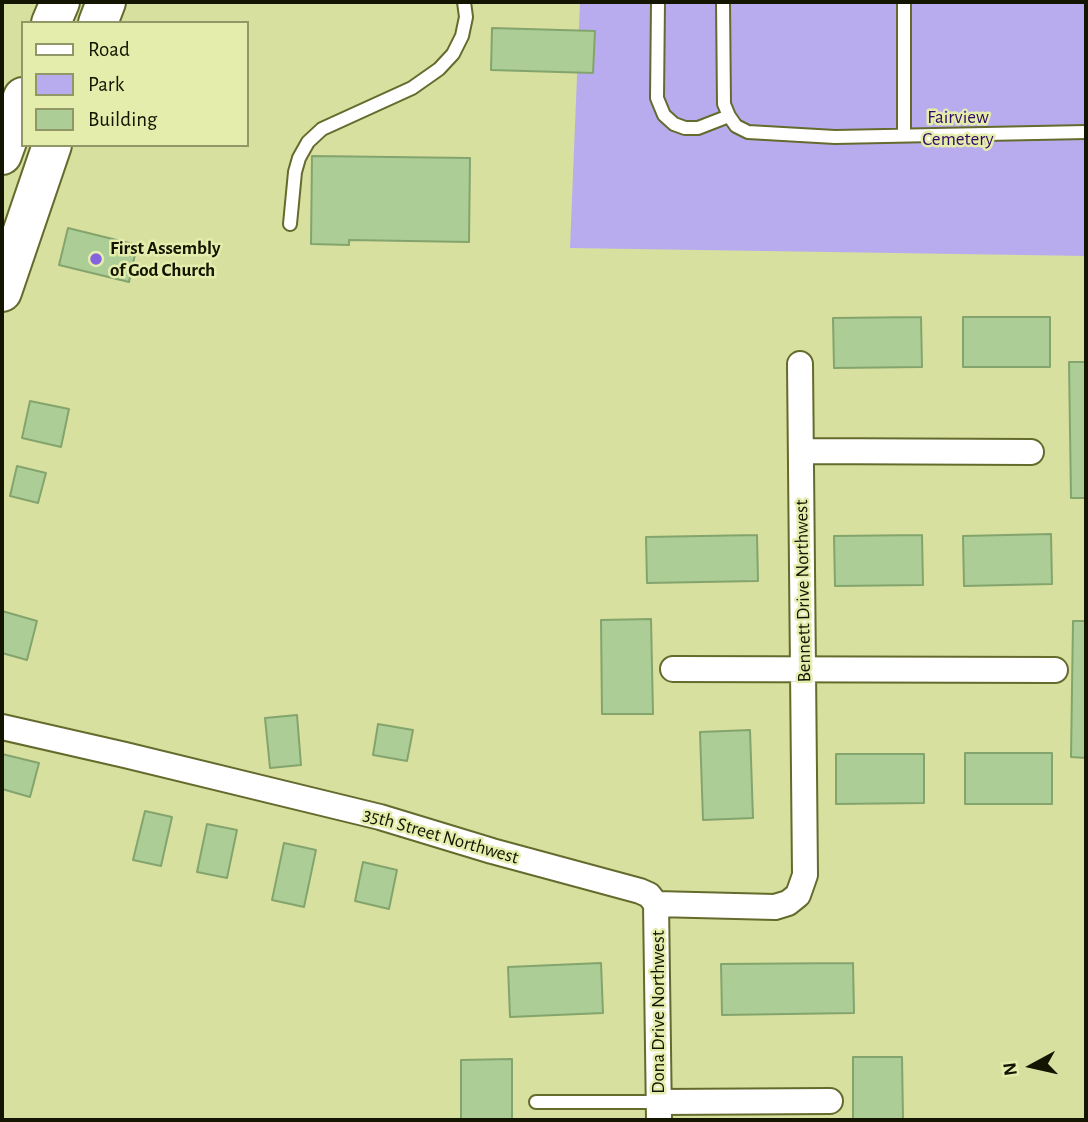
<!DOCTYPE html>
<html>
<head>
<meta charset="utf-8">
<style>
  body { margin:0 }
  #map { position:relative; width:1088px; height:1122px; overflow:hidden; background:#d8e09f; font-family:"Alegreya Sans",sans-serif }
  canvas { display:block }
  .frame { position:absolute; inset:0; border:4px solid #131500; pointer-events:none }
  .legend { position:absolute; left:21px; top:21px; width:228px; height:126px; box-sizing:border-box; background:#e5edac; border:2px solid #919767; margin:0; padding:9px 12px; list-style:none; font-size:21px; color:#131500 }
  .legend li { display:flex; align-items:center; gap:14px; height:35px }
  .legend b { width:35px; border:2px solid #919767 }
  .north { position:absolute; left:997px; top:1031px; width:70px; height:70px; -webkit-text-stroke:5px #e5edac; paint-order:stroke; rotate:262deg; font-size:19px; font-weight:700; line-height:28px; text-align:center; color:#131500 }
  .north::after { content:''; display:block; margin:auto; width:24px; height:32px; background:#131500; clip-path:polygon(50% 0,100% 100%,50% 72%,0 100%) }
</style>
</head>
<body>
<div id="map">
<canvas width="1088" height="1122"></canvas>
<div class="frame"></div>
<ul class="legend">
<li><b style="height:9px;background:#fff"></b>Road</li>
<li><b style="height:19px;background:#b9acee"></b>Park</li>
<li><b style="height:19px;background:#accd96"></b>Building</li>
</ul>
<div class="north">N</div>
</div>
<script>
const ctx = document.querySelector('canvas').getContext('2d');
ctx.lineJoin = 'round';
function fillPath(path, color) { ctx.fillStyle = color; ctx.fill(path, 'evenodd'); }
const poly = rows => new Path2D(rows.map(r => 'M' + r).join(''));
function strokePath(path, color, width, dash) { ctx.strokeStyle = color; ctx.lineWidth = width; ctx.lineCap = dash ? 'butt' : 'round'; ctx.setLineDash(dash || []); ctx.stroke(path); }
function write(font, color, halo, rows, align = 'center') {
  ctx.font = font + ' "Alegreya Sans",sans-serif'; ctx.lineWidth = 5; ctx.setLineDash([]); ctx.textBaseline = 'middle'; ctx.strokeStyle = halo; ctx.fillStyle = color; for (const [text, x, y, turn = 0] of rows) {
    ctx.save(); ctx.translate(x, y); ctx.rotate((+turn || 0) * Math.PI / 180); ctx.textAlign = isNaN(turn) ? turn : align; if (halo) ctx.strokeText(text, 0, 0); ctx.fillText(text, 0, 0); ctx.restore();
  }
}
const green = poly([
  [580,2,1086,2,1086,256,570,248]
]);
const building = poly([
  [492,28,595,31,593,73,491,70,492,28],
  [312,156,470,158,469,242,349,240,349,245,311,244,312,156],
  [68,228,137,245,129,282,59,265,68,228],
  [921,317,922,367,834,368,833,318,921,317],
  [963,317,1050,317,1050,367,963,367,963,317],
  [1069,362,1086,362,1086,498,1071,498,1069,362],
  [30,401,69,409,61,447,22,438,30,401],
  [17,466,46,473,38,503,10,496,17,466],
  [1051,534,1052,584,964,586,963,536,1051,534],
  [757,535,758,581,647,583,646,537,757,535],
  [922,535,923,585,835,586,834,536,922,535],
  [2,611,37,621,27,660,2,653,2,611],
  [651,619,653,714,602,714,601,620,651,619],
  [1073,621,1086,621,1086,758,1071,757,1073,621],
  [297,715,301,765,270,768,265,718,297,715],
  [378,724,413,730,407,761,373,755,378,724],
  [750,730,753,818,703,820,700,732,750,730],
  [965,753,1052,753,1052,804,965,804,965,753],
  [2,754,39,763,30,797,2,789,2,754],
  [836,754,924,754,924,803,836,804,836,754],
  [145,811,172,817,161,866,133,860,145,811],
  [207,824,237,830,227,878,197,872,207,824],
  [284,843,316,850,304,907,272,900,284,843],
  [363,862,397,870,389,909,355,901,363,862],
  [601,963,603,1013,510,1017,508,967,601,963],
  [853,963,854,1013,722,1015,721,964,853,963],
  [853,1057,902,1057,903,1120,853,1120,853,1057],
  [512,1059,512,1120,461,1120,461,1060,512,1059]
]);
const service = poly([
  [658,2,657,98,664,115,674,124,685,128,698,128,729,116],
  [723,2,724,104,729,116,736,126,748,132,835,137,1086,132],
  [904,2,904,135],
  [290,224,295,172,299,158,308,142,322,129,412,88,439,69,453,54,462,36,466,17,464,2],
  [536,1102,659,1102]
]);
const minor = poly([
  [801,451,1031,452],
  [673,669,1055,670],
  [2,727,125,755,380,817,492,851,640,891,649,895,656,904,775,907,788,903,798,895,805,875,800,364],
  [656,904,659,1120],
  [659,1102,830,1101]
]);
const primary = poly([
  [51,23,60,2],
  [98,23,106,2],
  [2,155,23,97],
  [2,292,52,145]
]);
const markers = [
  [96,259,7,"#8663de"]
];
const parkNames = [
  ["Fairview",958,117],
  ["Cemetery",958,139]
];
const poiNames = [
  ["First Assembly",110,248],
  ["of God Church",110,270]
];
const streetNames = [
  ["Bennett Drive Northwest",803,591,-91],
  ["35th Street Northwest",441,836,16],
  ["Dona Drive Northwest",658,1012,-90]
];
fillPath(green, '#b9acee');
fillPath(building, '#accd96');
strokePath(building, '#84a46e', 2);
strokePath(service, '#656a2d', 16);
strokePath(minor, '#656a2d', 28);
strokePath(primary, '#656a2d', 42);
strokePath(service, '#fff', 12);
strokePath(minor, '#fff', 24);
strokePath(primary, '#fff', 38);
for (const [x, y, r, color] of markers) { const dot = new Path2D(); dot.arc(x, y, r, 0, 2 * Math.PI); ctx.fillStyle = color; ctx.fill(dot); strokePath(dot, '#e5edac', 2.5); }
write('19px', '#300967', '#e5edac', parkNames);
write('bold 19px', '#131500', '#e5edac', poiNames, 'left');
write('19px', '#131500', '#e5edac', streetNames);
</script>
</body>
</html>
